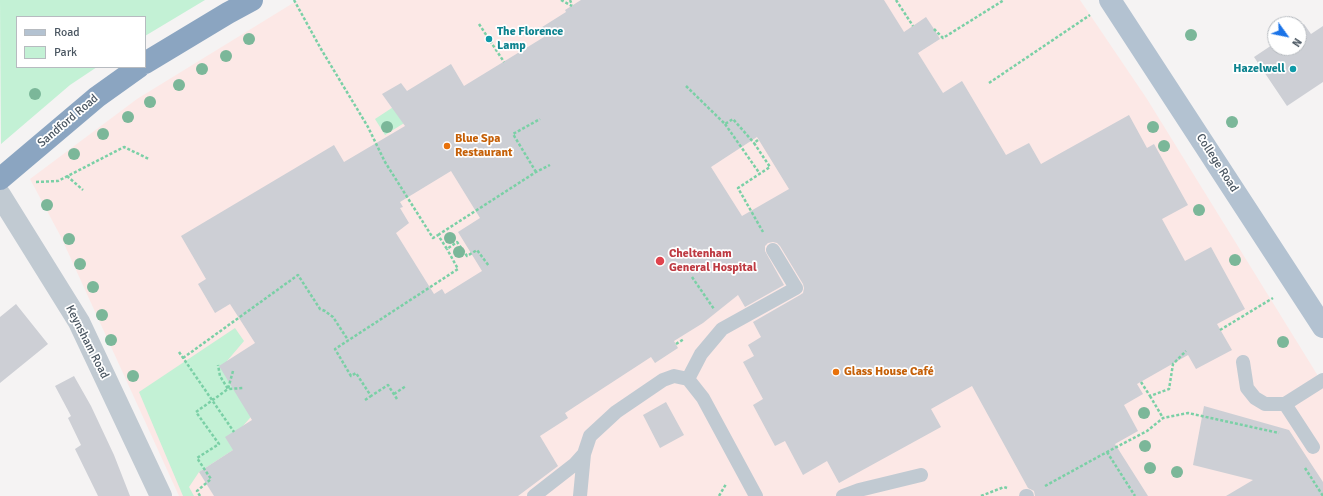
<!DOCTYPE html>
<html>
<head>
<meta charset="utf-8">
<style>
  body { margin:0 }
  #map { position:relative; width:1323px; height:496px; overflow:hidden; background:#f5f3f3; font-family:Signika,sans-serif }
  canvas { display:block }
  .legend { position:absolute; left:16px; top:16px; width:130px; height:52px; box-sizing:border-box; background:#fff; border:1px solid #b7bbc0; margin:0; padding:5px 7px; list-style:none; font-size:12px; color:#4a5661 }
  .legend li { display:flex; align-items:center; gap:8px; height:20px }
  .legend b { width:20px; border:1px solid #b7bbc0 }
  .north { position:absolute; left:1267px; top:16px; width:40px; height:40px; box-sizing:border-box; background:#fff; border:1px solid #b7bbc0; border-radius:50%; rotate:123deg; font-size:11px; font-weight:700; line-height:16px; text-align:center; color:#4a5661 }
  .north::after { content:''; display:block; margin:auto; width:14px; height:18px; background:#1a73e8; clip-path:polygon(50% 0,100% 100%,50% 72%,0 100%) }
</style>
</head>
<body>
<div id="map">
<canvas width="1323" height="496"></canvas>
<ul class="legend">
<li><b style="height:5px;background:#b3c2d1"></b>Road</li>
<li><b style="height:11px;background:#c3f1d5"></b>Park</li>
</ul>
<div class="north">N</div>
</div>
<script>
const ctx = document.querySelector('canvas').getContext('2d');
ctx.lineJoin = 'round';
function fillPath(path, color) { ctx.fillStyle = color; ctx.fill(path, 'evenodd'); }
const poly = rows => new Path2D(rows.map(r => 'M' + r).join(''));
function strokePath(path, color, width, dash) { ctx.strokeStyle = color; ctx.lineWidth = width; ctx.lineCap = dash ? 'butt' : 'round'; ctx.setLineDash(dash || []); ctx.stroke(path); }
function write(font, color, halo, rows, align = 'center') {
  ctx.font = font + ' Signika,sans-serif'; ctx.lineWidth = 3.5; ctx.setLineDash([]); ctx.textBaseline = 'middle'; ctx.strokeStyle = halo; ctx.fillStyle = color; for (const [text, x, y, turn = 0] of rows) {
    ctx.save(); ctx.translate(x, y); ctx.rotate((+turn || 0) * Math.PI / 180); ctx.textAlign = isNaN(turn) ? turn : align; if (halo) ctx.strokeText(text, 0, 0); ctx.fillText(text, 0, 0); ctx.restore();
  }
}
const medical = poly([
  [298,0,1080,0,1147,99,1323,384,1323,496,179,496,61,237,30,179,137,99]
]);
const green = poly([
  [0,0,205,0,145,36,145,17,17,17,17,67,97,67,70,85,1,144],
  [407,98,417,115,385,135,375,119],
  [235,328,244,341,227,361,257,410,242,427,233,450,199,472,189,487,194,496,183,496,139,392]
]);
const building = poly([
  [581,0,884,0,904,32,926,17,934,29,940,39,918,53,943,93,962,81,1006,155,1029,143,1041,164,1129,115,1147,148,1154,144,1188,205,1162,219,1185,261,1211,247,1245,309,1217,324,1232,350,1196,369,1188,355,1137,384,1143,394,1124,405,1138,431,1115,444,1148,496,1035,496,1034,491,1028,488,972,386,931,409,941,427,839,483,827,461,803,475,785,441,775,446,753,405,763,399,743,362,754,356,748,345,761,337,753,322,800,295,803,293,804,288,803,284,780,246,777,243,773,242,768,243,765,246,765,251,784,285,745,307,738,295,703,323,674,341,678,348,655,363,651,357,565,413,568,418,540,436,558,466,518,496,214,496,199,472,233,450,225,437,252,420,219,366,255,343,230,304,215,313,198,284,206,279,181,236,334,145,344,162,405,126,382,94,401,83,407,91,451,64,464,86,544,37,539,29,566,12,565,10],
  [757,137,789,189,742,216,711,167],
  [451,171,480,218,458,232,482,271,445,294,442,289,434,294,396,233,409,223,400,208,403,207,400,202],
  [1304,24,1311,34,1323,26,1323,82,1287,106,1254,57,1275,43,1275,48,1299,48,1299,27],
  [16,304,48,344,0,383,0,317],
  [74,376,91,406,114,455,130,496,98,496,75,449,81,445,68,418,71,416,55,386],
  [666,402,684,435,660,448,643,415],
  [1204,406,1289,430,1323,482,1323,496,1226,496,1253,480,1193,465]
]);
const path = poly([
  [294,0,321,49,368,127,385,162,433,238,438,235,447,249,457,242,467,256,477,250,489,266],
  [561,0,572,6],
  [570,0,572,5],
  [896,0,913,26],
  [479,24,504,62],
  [934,29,943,38,1004,0],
  [989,83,1090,15],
  [686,86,725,124,733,119,754,143],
  [725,124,760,174],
  [758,140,754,143,770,167,738,188,763,232],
  [536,172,513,134,540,119],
  [67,176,83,190],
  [36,182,58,181,124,147,149,159],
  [438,235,536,172,550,165],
  [692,277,714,309],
  [1220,330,1273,298],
  [676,344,684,339],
  [179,352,234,432],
  [183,358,298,275,320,309,325,311,333,317,348,340],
  [233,371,228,389,244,388],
  [1141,382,1150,396,1169,389,1173,364,1186,351],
  [394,394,406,386],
  [1150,396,1163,418],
  [397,399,388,385,371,396,356,373,351,376,335,349,458,269,447,249],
  [365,400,371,396],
  [1107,452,1135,496],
  [1305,468,1323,496],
  [1045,486,1107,452,1147,431,1163,418,1188,413,1279,433],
  [200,496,197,491,211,479,197,458,219,444,196,412,228,389,220,376,218,365],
  [719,496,726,484],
  [981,496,1004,487,1007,488]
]);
const lane = poly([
  [1243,362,1247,388,1255,398,1265,404,1285,404,1313,447],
  [688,379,701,354,722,329,796,288,773,250],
  [1285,404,1323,380],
  [534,496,575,464,584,454],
  [580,496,584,454,590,436,616,412,663,380,674,376,688,379,703,398,756,496],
  [843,496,859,490,921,475],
  [1026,496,1027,496]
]);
const street = poly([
  [0,195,79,322,161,496]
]);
const primary = poly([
  [1110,0,1323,327]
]);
const highway = poly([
  [145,63,228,13,252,0],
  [0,179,97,97,139,67]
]);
const trees = [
  [1191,35],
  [249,39],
  [226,56],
  [202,69],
  [179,85],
  [35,94],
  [150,102],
  [128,117],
  [1232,122],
  [387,127],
  [1153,127],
  [103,134],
  [1164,146],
  [74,154],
  [47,205],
  [1199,210],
  [450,238],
  [69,239],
  [459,252],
  [1235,260],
  [80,264],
  [93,287],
  [102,315],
  [111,340],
  [1283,342],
  [133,376],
  [1144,413],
  [1145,446],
  [1150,468],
  [1177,472]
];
const markers = [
  [489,39,4,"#0f9aa8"],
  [1293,69,4,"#0f9aa8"],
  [447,146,4,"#e8710a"],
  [660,261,5,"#e0444e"],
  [836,372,4,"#e8710a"]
];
const cultureNames = [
  ["The Florence",497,32],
  ["Lamp",497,46],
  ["Hazelwell",1285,69,"right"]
];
const streetNames = [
  ["Sandford Road",68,121,-40],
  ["College Road",1217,163,57],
  ["Keynsham Road",87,342,63]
];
const foodNames = [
  ["Blue Spa",455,139],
  ["Restaurant",455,153],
  ["Glass House Café",844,372]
];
const healthNames = [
  ["Cheltenham",669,254],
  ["General Hospital",669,268]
];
fillPath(medical, '#fce8e6');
fillPath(green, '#c3f1d5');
fillPath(building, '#cdcfd5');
strokePath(path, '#7ad0a6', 2.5, [3, 2]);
strokePath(lane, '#c1cad2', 14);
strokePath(street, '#c1cad2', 22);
strokePath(primary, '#b3c2d1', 22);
strokePath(highway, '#8ba5c1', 22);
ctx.fillStyle = '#7bb799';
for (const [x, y] of trees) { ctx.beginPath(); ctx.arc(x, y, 6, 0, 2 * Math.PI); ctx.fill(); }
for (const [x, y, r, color] of markers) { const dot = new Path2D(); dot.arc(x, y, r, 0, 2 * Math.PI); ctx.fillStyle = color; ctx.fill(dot); strokePath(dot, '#fff', 1.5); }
write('bold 12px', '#0d838f', '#fff', cultureNames, 'left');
write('12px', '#4a5661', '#fff', streetNames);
write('bold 12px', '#c56008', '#fff', foodNames, 'left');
write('bold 12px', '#be3a42', '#fff', healthNames, 'left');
</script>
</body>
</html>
